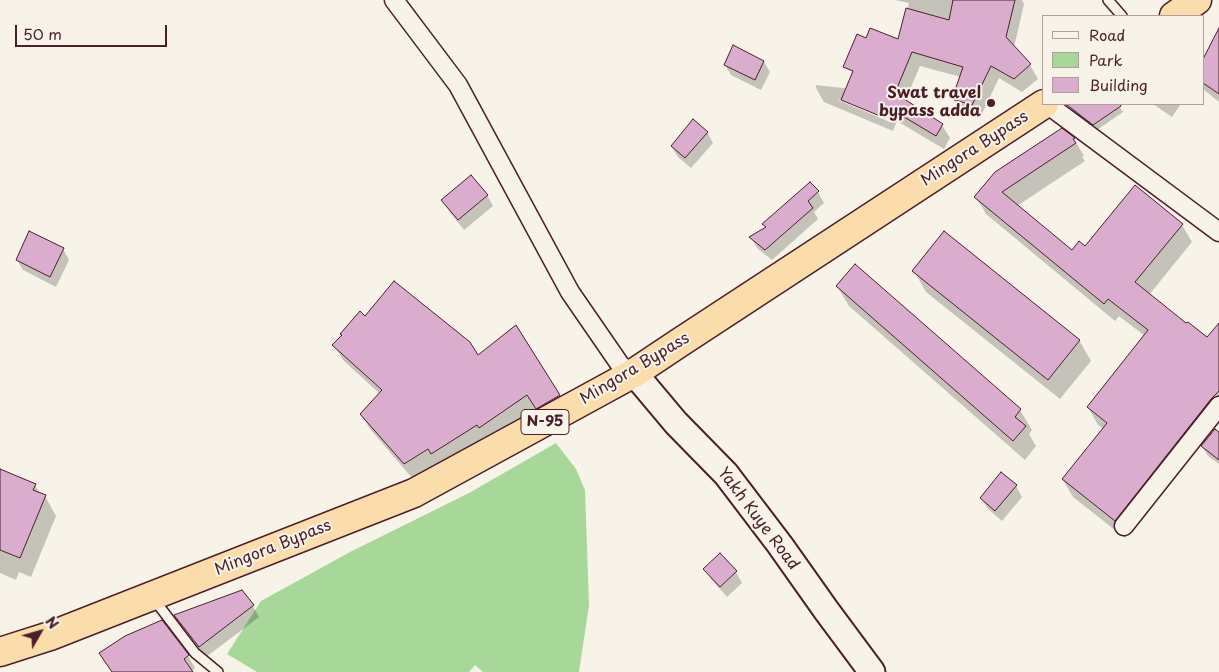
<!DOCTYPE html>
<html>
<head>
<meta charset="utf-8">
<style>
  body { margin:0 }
  #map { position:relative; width:1219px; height:672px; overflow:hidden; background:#f7f3e8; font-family:"Playpen Sans",sans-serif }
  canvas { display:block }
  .legend { position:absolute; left:1042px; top:15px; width:162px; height:90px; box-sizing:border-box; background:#f7f3e8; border:1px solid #b29e9c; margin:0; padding:6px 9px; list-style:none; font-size:15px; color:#4a1f2b }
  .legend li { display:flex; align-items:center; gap:10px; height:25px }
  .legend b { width:25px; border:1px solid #b29e9c }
  .north { position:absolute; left:15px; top:607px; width:50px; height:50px; -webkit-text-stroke:4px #f7f3e8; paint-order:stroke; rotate:52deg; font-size:14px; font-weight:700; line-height:20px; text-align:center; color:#4a1f2b }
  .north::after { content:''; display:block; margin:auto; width:18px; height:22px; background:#4a1f2b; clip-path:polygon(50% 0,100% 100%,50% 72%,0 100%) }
  .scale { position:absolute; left:15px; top:25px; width:152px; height:22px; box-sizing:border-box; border:2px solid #4a1f2b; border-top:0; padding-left:6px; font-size:15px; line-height:18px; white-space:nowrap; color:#4a1f2b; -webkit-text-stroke:4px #f7f3e8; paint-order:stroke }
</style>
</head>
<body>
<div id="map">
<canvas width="1219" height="672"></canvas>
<ul class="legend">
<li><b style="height:6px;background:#f7f3e8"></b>Road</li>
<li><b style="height:14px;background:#a7d899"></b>Park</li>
<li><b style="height:14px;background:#daadcf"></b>Building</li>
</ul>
<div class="north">N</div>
<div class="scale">50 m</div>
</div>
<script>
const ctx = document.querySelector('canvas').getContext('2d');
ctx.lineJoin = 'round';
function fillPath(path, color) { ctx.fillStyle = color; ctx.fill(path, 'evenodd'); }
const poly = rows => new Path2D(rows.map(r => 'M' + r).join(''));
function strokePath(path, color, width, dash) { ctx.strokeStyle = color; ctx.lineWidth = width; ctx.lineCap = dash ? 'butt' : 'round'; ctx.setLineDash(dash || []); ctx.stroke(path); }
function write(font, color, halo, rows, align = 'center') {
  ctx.font = font + ' "Playpen Sans",sans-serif'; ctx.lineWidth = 4; ctx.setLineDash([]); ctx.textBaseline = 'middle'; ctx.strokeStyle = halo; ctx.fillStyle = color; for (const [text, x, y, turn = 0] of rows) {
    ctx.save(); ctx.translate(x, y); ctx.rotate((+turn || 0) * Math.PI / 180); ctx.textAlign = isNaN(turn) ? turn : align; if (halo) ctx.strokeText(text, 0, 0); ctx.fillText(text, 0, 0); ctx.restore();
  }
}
const green = poly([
  [556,443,576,469,585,490,589,605,579,672,483,672,475,665,469,672,257,672,227,654,261,601,350,552,469,493]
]);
const shadow = poly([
  [895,0,1022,0,1024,4,1014,47,1030,65,1038,79,1022,92,999,78,980,118,961,113,953,99,961,77,920,66,905,101,942,125,950,138,944,149,897,121,893,131,824,102,816,88,816,85,861,90,899,41,909,3],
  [838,100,844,100,891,119,890,122],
  [1218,33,1219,33,1219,102,1203,89,1203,62],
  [764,62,770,72,761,90,731,75,725,65],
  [1077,104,1118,104,1123,112,1097,130,1074,113,1071,108],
  [1153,104,1181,104,1172,117],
  [1061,130,1074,139,1084,156,1082,157,1085,161,1017,206,1072,252,1086,248,1135,187,1182,225,1192,242,1149,295,1187,325,1208,339,1219,325,1219,418,1125,538,1073,497,1063,480,1104,429,1098,425,1088,407,1145,336,1119,316,1115,321,986,214,976,197],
  [707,132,713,143,691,168,678,157,672,147],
  [818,192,824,203,814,212,818,219,772,260,757,248,751,237,766,228,763,224],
  [487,195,493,206,464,230,449,211,443,201],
  [63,249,69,260,56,287,23,270,17,260],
  [914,271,1079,340,1091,361,1060,399,926,292],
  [837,286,1020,410,1032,430,1029,434,1036,446,1025,460,849,306],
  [365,317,477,357,515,327,568,411,545,423,536,410,488,443,441,468,438,463,413,479,370,429,361,414,380,394,343,360,334,345],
  [1219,434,1219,464,1208,456,1202,446],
  [0,471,35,485,40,494,45,496,56,516,31,577,19,572,16,580,0,573],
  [1016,486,1022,497,1002,521,988,509,981,498],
  [720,555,736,572,742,583,727,597,711,579,705,569],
  [242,591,253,606,259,617,206,657,182,626,176,616],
  [188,656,195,668,191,672,112,672]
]);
const building = poly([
  [953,0,1015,0,1006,37,1031,64,1014,79,991,66,972,105,952,99,963,67,912,52,895,93,943,124,936,136,889,108,885,118,841,100,853,71,843,67,857,34,866,38,870,28,898,39,906,8,949,20,953,0],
  [1219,28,1219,94,1203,83,1203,59,1219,28],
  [733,45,764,61,755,80,724,65,733,45],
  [1066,104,1120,104,1121,106,1093,125,1066,104],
  [693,119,708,132,685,158,671,146,693,119],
  [1062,128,1075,138,1073,139,1076,143,1002,192,1072,250,1079,241,1085,246,1135,185,1183,224,1135,282,1186,323,1188,322,1207,337,1219,323,1219,391,1211,399,1115,521,1062,479,1107,423,1087,407,1148,330,1108,299,1104,304,974,197,995,172,1062,128],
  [471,175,488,195,458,220,441,200,471,175],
  [810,182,819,191,808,201,813,208,765,250,749,237,766,227,762,224,810,182],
  [29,231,64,248,50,277,16,260,29,231],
  [944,231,1080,340,1048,380,912,271,944,231],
  [855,264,1021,409,1015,417,1026,426,1013,441,836,286,855,264],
  [394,281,470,342,478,355,516,325,560,395,536,409,527,395,479,428,477,425,431,454,428,449,404,464,360,414,382,390,332,345,342,335,340,334,360,311,365,316,394,281],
  [1215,429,1219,432,1219,460,1201,446,1215,429],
  [0,469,36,484,33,490,46,495,20,558,0,550,0,469],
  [1001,472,1017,485,995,511,980,498,1001,472],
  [720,553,737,571,720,587,703,569,720,553],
  [242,590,254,605,199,647,174,615,242,590],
  [162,620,189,655,184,659,193,672,112,672,99,653,125,636,162,620]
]);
const lane = poly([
  [1108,0,1122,16],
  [153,598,195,653,218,672]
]);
const street = poly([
  [394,0,458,85,570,292,621,366,634,373],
  [1047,104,1219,232],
  [1124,526,1219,406]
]);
const secondary = poly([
  [634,373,676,423,726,474,780,545,826,610,872,672]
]);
const highway = poly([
  [1174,16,1197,0],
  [0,652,50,636,414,493,634,373,679,343,1044,104]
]);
const markers = [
  [991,103,5,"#4a1f2b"]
];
const shields = [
  [545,422,48]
];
const shieldNames = [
  ["N-95",545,422]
];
const poiNames = [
  ["Swat travel",981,94],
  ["bypass adda",981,112]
];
const streetNames = [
  ["Mingora Bypass",975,149,-33],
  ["Mingora Bypass",635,369,-31],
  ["Yakh Kuye Road",758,519,53],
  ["Mingora Bypass",273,548,-22]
];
fillPath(green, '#a7d899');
fillPath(shadow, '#0003');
fillPath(building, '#daadcf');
strokePath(building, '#4a1f2b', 1);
strokePath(lane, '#4a1f2b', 12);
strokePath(street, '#4a1f2b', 21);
strokePath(secondary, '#4a1f2b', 29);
strokePath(highway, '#4a1f2b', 31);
strokePath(lane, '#f7f3e8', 9);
strokePath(street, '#f7f3e8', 18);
strokePath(secondary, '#f7f3e8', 25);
strokePath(highway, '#fbddab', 28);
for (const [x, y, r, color] of markers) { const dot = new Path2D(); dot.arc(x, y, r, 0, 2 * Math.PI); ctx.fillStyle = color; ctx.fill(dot); strokePath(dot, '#f7f3e8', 2); }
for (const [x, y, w] of shields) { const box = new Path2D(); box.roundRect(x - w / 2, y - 12.5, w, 25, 4); ctx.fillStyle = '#f7f3e8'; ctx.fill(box); strokePath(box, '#4a1f2b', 1); }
write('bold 15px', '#4a1f2b', null, shieldNames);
write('bold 16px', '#4a1f2b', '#f7f3e8', poiNames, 'right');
write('16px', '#4a1f2b', '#f7f3e8', streetNames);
</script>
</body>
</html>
